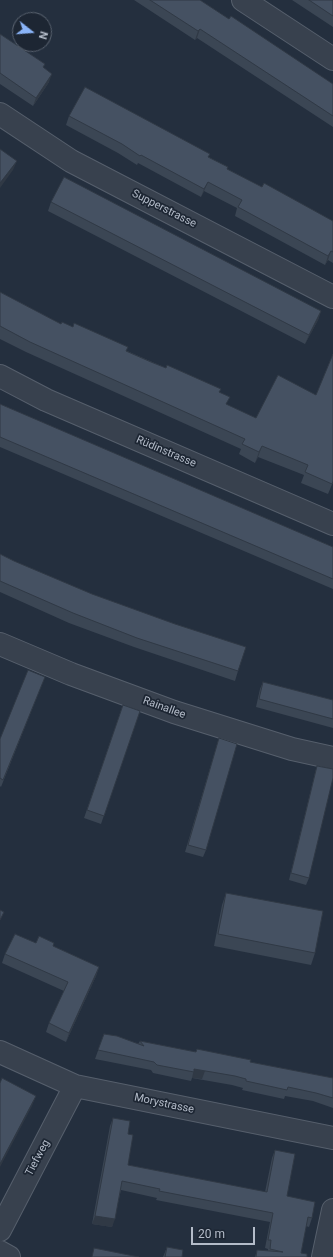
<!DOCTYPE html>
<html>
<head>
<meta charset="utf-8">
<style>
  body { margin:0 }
  #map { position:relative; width:333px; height:1257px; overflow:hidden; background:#242f3e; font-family:Roboto,sans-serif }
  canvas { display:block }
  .north { position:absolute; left:12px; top:12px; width:40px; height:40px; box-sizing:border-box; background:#1d2633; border:1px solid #59626f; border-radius:50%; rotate:107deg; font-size:11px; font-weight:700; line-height:16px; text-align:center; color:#b4bcc9 }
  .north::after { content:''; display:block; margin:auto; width:14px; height:18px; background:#8ab4f8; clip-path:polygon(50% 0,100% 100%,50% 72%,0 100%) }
  .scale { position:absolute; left:191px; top:1227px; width:64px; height:18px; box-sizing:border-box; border:2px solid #b4bcc9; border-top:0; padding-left:5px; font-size:12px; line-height:14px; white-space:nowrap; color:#b4bcc9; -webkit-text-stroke:3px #1d2633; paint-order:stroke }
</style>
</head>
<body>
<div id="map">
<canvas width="333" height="1257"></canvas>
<div class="north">N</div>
<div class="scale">20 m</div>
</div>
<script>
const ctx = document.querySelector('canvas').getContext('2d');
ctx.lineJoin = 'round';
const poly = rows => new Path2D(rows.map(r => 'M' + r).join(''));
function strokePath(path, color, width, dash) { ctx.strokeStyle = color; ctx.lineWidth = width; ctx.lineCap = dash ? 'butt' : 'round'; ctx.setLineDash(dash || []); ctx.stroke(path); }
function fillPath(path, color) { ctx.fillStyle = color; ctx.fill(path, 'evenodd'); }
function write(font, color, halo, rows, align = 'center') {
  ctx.font = font + ' Roboto,sans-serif'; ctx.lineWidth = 3.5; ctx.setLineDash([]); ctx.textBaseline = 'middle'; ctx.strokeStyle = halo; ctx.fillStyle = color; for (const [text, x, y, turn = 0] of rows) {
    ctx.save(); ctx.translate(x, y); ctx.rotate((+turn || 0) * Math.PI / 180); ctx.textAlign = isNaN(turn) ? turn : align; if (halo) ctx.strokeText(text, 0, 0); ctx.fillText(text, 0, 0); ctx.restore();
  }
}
const minor = poly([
  [243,0,333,59],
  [0,114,71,161,333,297],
  [0,376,46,400,333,524],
  [0,644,71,674,174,712,292,749,333,758],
  [0,1052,75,1086,333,1138],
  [0,1230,75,1086],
  [0,1252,9,1257],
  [323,1257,333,1210]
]);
const wall = poly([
  [134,0,200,0,229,19,333,84,333,127,197,38,195,40],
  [292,0,333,0,333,27],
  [0,34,45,64,43,68,49,82,33,106,0,84],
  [69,116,209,157,227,169,262,187,333,221,333,263,328,260,325,265,235,216,237,208,204,191,201,197,138,163,137,165,118,153,66,125],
  [51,202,321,311,318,320,305,344,48,211],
  [0,292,61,324,127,351,166,368,221,389,219,393,227,405,256,418,316,395,333,354,333,482,328,494,301,483,304,475,258,457,255,463,239,454,241,449,26,352,0,339],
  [0,404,333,547,333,589,0,447],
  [0,554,238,671,235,681,134,647,69,623,0,592],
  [263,682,333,700,333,728,256,707,260,689],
  [42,684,1,787,0,786,0,739],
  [123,705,140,711,101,824,84,818],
  [219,738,206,850,203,857,185,852],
  [317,766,309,878,306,885,289,880,315,773],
  [226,893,315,953,311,965,214,946,222,905],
  [36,943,53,946,99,967,96,976,66,1042,46,1032,49,1023,64,991,2,963,5,954],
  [104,1034,138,1044,140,1041,196,1052,197,1049,250,1062,333,1078,333,1108,313,1101,285,1096,284,1099,242,1090,243,1088,232,1085,192,1078,191,1081,153,1073,151,1070,95,1059],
  [113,1118,128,1134,128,1165,265,1192,272,1158,275,1150,287,1196,312,1218,309,1227,306,1226,301,1253,307,1257,255,1257,257,1250,268,1251,268,1249,265,1248,270,1222,156,1200,157,1198,121,1190,112,1227,92,1224,110,1126],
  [167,1247,182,1257,163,1257]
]);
const shadedWall = poly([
  [200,29,197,38,195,40,198,31],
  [52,74,49,82,33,106,36,98],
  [17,161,13,170,0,188,0,183],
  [208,182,204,191,201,197,204,189],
  [331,251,328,260,325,265,328,256],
  [321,311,318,320,305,344,309,335],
  [262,446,258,457,255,463,259,452],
  [99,967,96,976,66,1042,69,1033],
  [194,1069,205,1071,202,1079,192,1078],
  [36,1096,32,1106,0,1167,0,1164],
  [95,1216,115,1219,112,1227,92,1224]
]);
const building = poly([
  [150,0,200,0,229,19,231,16,333,84,333,116,200,29,198,31,150,0],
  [309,0,333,0,333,16,309,0],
  [0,34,45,64,43,67,52,74,36,98,0,73,0,34],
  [85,87,210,154,208,157,228,167,227,169,262,187,264,183,333,221,333,252,331,251,328,256,238,207,242,200,208,182,204,189,141,155,140,156,122,144,69,116,85,87],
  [0,149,17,161,0,183,0,149],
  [64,177,321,311,309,335,51,202,64,177],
  [0,292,61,324,62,322,73,327,74,323,128,347,126,351,151,362,166,368,167,365,221,389,219,392,230,397,226,404,256,418,278,375,316,395,333,354,333,481,332,484,305,472,308,465,262,446,259,452,242,444,245,439,30,342,0,326,0,292],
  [0,404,333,547,333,579,0,437,0,404],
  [0,554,14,561,92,594,175,624,246,647,238,671,137,638,73,613,0,581,0,554],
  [28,670,45,677,3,780,0,778,0,739,28,670],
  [263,682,333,700,333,719,259,699,263,682],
  [123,705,140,711,104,816,87,810,123,705],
  [219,738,237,744,206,850,188,845,219,738],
  [317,766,333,769,333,778,309,878,291,873,317,766],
  [226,893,323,911,315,953,218,934,226,893],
  [0,910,4,912,0,920,0,910],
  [15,934,36,943,39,936,54,943,53,946,99,967,69,1033,49,1023,68,982,5,954,15,934],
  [104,1034,117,1036,144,1046,140,1041,196,1052,197,1049,251,1060,250,1062,333,1078,333,1098,316,1093,288,1087,287,1090,246,1081,246,1079,235,1076,194,1069,194,1072,157,1065,154,1062,98,1050,104,1034],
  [2,1078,36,1096,0,1164,0,1083,2,1078],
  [113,1118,130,1121,128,1134,133,1135,128,1165,267,1192,275,1150,295,1154,287,1196,315,1202,312,1218,308,1217,301,1253,307,1254,307,1257,256,1257,257,1250,283,1252,270,1249,271,1240,268,1240,273,1213,159,1191,160,1189,122,1181,115,1219,95,1216,113,1118],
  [167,1247,183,1250,182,1257,165,1257,167,1247],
  [94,1248,139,1257,92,1257,94,1248]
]);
const streetNames = [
  ["Supperstrasse",164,209,27],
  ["Rüdinstrasse",166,452,23],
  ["Rainallee",164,708,20],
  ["Morystrasse",164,1104,12],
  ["Tiefweg",38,1158,-62]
];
strokePath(minor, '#565f6c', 24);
strokePath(minor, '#38414e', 22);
fillPath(wall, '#3b4654');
fillPath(shadedWall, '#303945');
fillPath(building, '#455162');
strokePath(building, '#303945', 1);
write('11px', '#b4bcc9', '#1d2633', streetNames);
</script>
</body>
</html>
